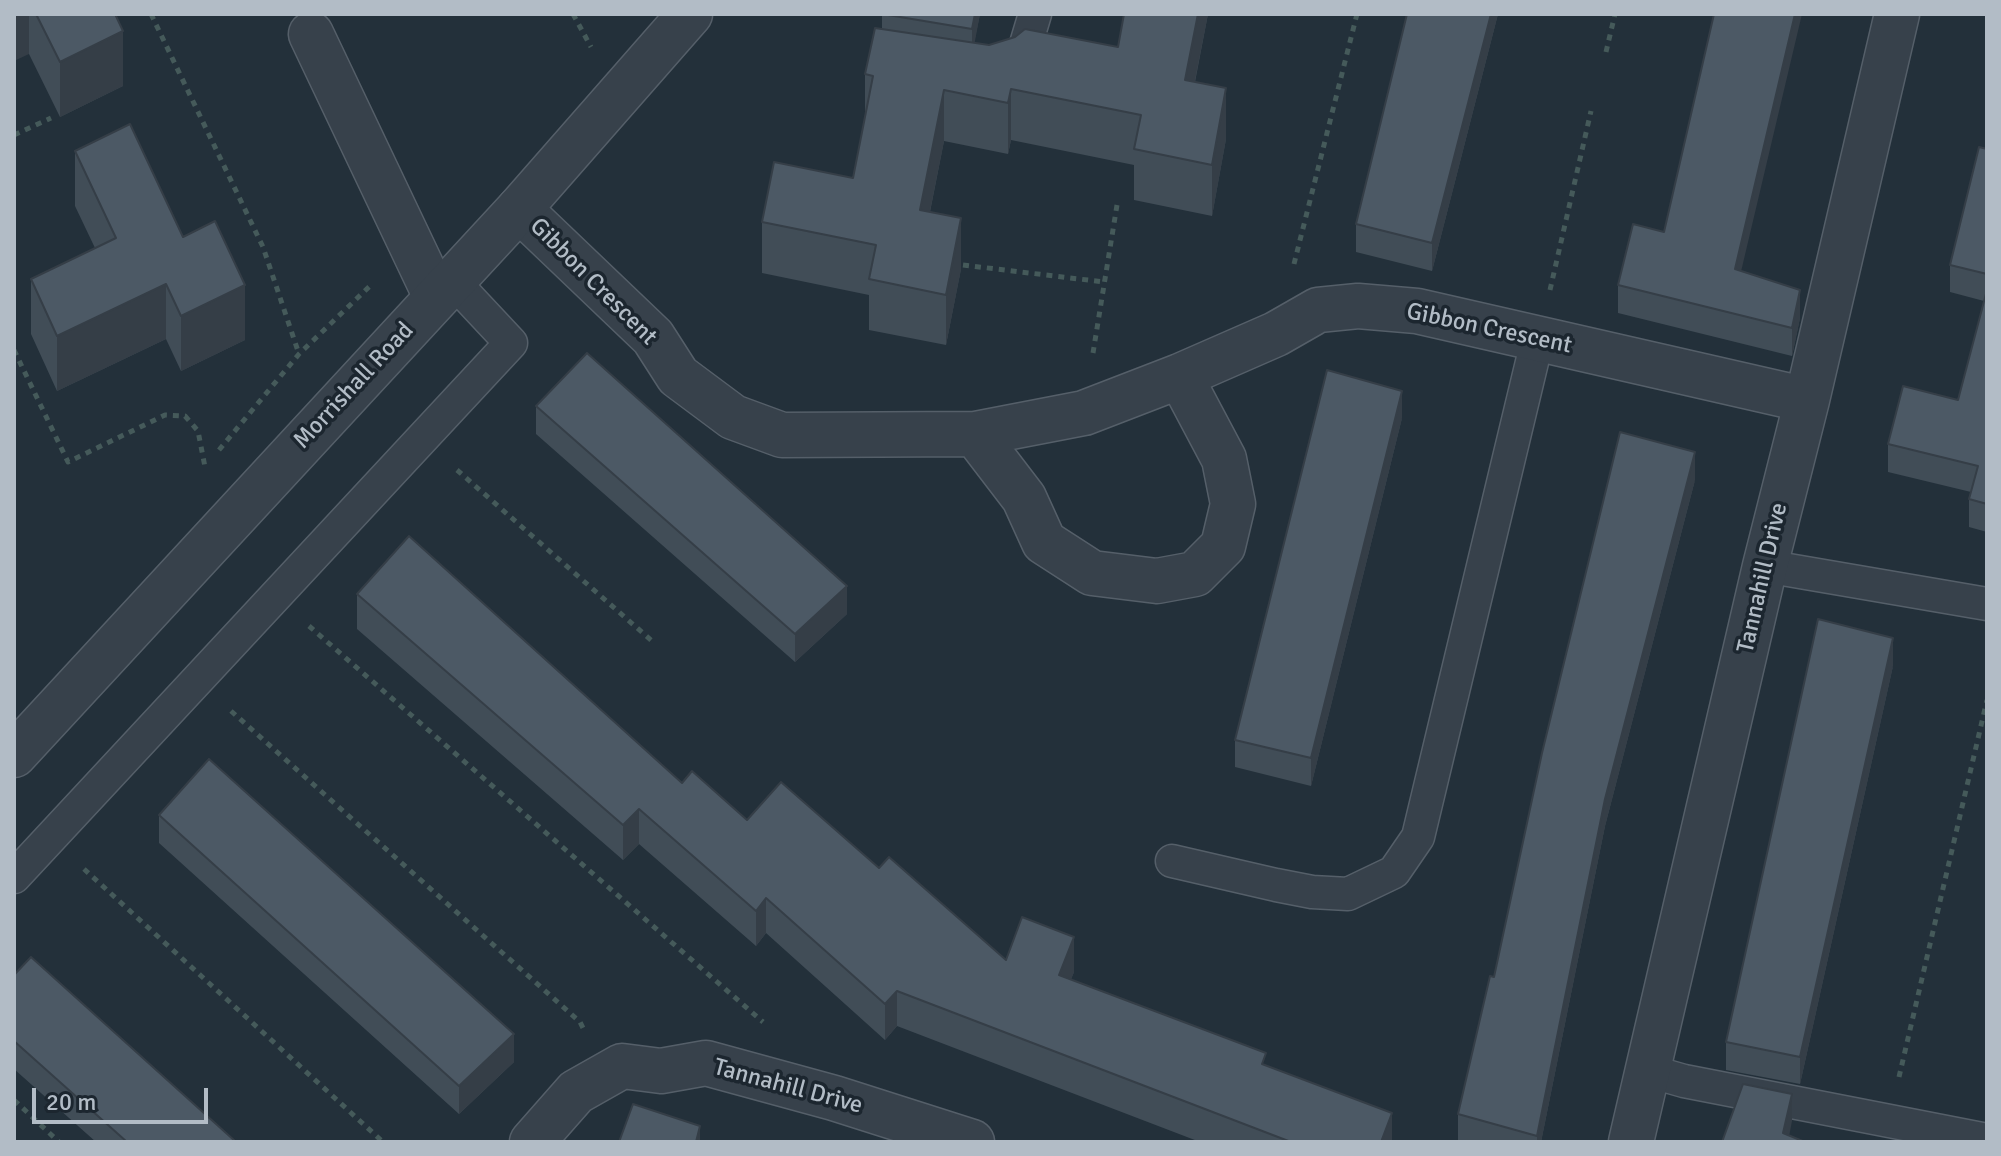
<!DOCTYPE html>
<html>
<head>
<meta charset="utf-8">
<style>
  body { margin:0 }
  #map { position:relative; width:2001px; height:1156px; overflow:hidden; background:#23303a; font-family:Signika,sans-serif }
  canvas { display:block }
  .frame { position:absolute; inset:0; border:16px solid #b2bcc6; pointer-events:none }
  .scale { position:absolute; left:32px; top:1088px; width:176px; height:36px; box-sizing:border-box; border:4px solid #b2bcc6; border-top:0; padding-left:10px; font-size:24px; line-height:28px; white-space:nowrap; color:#b2bcc6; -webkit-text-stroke:6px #1c262f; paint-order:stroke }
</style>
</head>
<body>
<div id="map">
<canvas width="2001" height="1156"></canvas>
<div class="frame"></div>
<div class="scale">20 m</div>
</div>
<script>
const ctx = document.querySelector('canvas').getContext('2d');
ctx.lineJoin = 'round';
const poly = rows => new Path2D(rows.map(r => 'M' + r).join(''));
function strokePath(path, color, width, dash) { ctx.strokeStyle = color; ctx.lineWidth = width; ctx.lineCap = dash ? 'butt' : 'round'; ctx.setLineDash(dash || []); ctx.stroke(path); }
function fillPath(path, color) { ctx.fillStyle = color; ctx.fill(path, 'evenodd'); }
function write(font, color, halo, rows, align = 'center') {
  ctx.font = font + ' Signika,sans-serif'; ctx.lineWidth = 7; ctx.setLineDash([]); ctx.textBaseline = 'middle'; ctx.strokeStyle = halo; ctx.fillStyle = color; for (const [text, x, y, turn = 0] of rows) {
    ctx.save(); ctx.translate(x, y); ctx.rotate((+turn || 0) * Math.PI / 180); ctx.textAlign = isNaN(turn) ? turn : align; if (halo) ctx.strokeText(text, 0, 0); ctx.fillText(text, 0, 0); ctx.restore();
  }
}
const path = poly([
  [151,14,263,247,299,354],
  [573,14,591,47],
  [1606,52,1615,14],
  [14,135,51,118],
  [1294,264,1357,14],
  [963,265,1104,282],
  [1550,290,1591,111],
  [14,350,68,462,165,415,185,416,198,431,205,467],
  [1093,353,1117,205],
  [219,450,299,354,372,284],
  [457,470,652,641],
  [309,626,763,1022],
  [231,711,580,1022,583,1028],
  [84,869,383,1142],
  [1899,1077,1987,700],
  [14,1100,59,1142]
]);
const service = poly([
  [1011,68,1023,54,1035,14],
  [1765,566,1987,604],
  [1172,861,1276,885,1312,892,1348,894,1394,872,1418,837,1538,337],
  [14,877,511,343,452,280],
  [1649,1071,1684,1081,1987,1140]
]);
const minor = poly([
  [311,34,436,297],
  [519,209,653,337,678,376,733,417,782,435,975,434,1084,413,1180,376,1276,334,1318,310,1358,306,1417,311,1807,400],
  [975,434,1024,498,1044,542,1092,573,1157,581,1195,574,1223,546,1233,504,1224,459,1180,376],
  [532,1142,576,1092,622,1066,661,1071,706,1063,834,1098,972,1142],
  [1631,1142,1765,566,1807,400,1897,14]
]);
const tertiary = poly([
  [14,755,519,209,690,14]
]);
const wall = poly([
  [14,14,115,14,123,86,60,117,29,54],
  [882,14,980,14,974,43,989,45,1118,47,1124,14,1208,14,1195,82,1226,139,1212,216,1134,200,1134,165,1011,140,1008,154,944,141,930,212,961,269,946,345,869,330,869,295,762,273,762,222,853,178,865,115,865,74,882,29],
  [1407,14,1498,14,1432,271,1356,252,1356,224],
  [1987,149,1987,532,1969,527,1969,499,1971,492,1888,472,1888,444,1958,400,1984,301,1950,292,1950,265],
  [75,151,183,237,245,340,181,371,166,339,57,391,31,334,31,279,95,248,75,206],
  [1741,271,1800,318,1792,356,1618,313,1618,285],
  [536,406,847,614,795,662,536,434],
  [1402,418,1311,786,1235,767,1235,740],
  [1695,480,1605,826,1541,1142,1458,1141,1458,1114,1494,977],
  [357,594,682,783,747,820,879,868,1006,960,1074,972,1071,979,1266,1065,1392,1142,1200,1142,897,1026,885,1040,766,933,756,946,639,844,623,860,357,629],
  [1893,666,1800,1084,1726,1070,1726,1042],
  [159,815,514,1062,459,1114,159,843],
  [14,975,236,1142,96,1142,14,1069]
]);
const shadedWall = poly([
  [14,14,29,14,29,54,14,61],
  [975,14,980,14,972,57,972,29],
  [1198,14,1208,14,1185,131,1185,80],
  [1491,14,1498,14,1432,271,1432,243],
  [1795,14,1802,14,1735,297,1735,269],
  [123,31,123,86,60,117,60,62],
  [1226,88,1226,139,1212,216,1212,165],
  [1011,89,1011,140,1008,154,1008,103],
  [944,90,944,141,920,261,920,210],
  [961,218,961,269,946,345,946,295],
  [166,284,166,339,57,391,57,336],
  [245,285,245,340,181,371,181,316],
  [1800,290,1800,318,1792,356,1792,328],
  [1402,391,1402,418,1311,786,1311,758],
  [1695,452,1695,480,1605,826,1541,1142,1537,1142,1537,1136,1605,799],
  [847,586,847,614,795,662,795,634],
  [1893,638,1893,666,1800,1084,1800,1057],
  [639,809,639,844,623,860,623,825],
  [766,898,766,933,756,946,756,911],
  [1074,937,1074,972,1059,1010,1059,975],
  [897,991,897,1026,885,1040,885,1004],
  [514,1034,514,1062,459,1114,459,1086],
  [1792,1094,1792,1121,1788,1142,1783,1133],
  [1392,1113,1392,1142,1381,1142],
  [700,1126,700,1142,696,1142]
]);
const building = poly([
  [36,14,115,14,123,31,60,62,36,14],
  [882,14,975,14,972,29,882,14],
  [1124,14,1198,14,1185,80,1226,88,1212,165,1134,149,1141,115,1011,89,1008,103,944,90,920,210,961,218,946,295,869,279,876,245,762,222,774,162,853,178,873,76,865,74,875,28,989,45,1015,37,1025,29,1118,47,1124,14],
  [1407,14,1491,14,1432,243,1356,224,1407,14],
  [1714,14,1795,14,1735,269,1800,290,1792,328,1618,285,1633,224,1664,232,1714,14],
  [130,124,183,237,215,221,245,285,181,316,166,284,57,336,31,279,116,238,75,151,130,124],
  [1979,147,1987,149,1987,274,1950,265,1979,147],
  [1987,290,1987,504,1969,499,1978,466,1888,444,1903,386,1958,400,1987,290],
  [587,353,847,586,795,634,536,406,587,353],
  [1327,370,1402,391,1311,758,1235,740,1327,370],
  [1620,432,1695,452,1605,799,1537,1136,1458,1114,1490,976,1494,977,1542,753,1620,432],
  [409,536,682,783,692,771,747,820,781,782,879,868,889,857,1006,960,1022,917,1074,937,1059,975,1266,1053,1262,1064,1392,1113,1381,1142,1291,1142,897,991,885,1004,766,898,756,911,639,809,623,825,357,594,409,536],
  [1818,619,1893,638,1800,1057,1726,1042,1818,619],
  [209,759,514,1034,459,1086,159,815,209,759],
  [31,957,236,1142,127,1142,14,1041,14,975,31,957],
  [1743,1084,1792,1094,1783,1133,1805,1142,1722,1142,1743,1084],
  [633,1104,700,1126,696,1142,619,1142,633,1104]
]);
const streetNames = [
  ["Gibbon Crescent",593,282,45],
  ["Gibbon Crescent",1489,329,12],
  ["Morrishall Road",354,386,-47],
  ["Tannahill Drive",1763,578,-77],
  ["Tannahill Drive",788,1087,15]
];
strokePath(service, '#555f69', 35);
strokePath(minor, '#555f69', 47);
strokePath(tertiary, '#555f69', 47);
strokePath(path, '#455a5a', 5, [6, 6]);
strokePath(service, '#37414b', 32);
strokePath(minor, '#37414b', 44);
strokePath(tertiary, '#37414b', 44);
fillPath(wall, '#414d57');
fillPath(shadedWall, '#353e47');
fillPath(building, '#4c5965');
strokePath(building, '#353e47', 2);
write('24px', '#b2bcc6', '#1c262f', streetNames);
</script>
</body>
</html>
